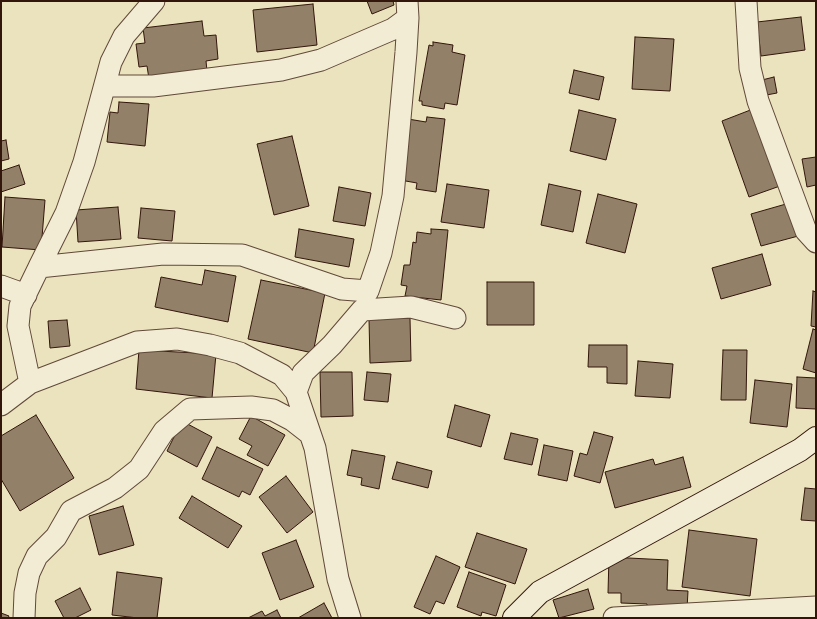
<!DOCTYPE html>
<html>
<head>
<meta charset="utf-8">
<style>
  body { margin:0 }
  #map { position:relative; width:817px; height:619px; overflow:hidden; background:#ebe2be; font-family:"Libre Bodoni",serif }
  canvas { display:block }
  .frame { position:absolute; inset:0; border:2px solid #32160b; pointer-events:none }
</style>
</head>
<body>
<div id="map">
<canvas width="817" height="619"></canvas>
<div class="frame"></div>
</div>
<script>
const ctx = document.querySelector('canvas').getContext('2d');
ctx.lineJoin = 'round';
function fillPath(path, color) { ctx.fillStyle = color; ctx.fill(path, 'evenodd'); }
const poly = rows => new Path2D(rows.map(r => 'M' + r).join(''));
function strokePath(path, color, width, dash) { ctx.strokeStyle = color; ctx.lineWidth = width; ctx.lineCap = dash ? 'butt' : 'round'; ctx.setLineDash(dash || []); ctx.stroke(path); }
const building = poly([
  [367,1,393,1,394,5,372,14,367,1],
  [313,4,317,45,257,52,253,10,313,4],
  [801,17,805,50,761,56,757,22,801,17],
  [202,21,204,36,216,35,218,59,206,61,207,71,149,79,147,66,139,67,136,44,145,43,143,28,202,21],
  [635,37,674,39,670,91,632,89,635,37],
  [433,42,453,45,452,52,465,55,457,105,445,103,444,109,422,105,422,101,419,101,429,45,433,46,433,42],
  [574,70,604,77,599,100,569,93,574,70],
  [774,77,777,93,761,96,758,81,774,77],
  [119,102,149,104,145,146,107,142,110,112,118,113,119,102],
  [753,109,780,186,749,197,722,121,753,109],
  [579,110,616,119,606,160,570,151,579,110],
  [427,117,445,119,436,192,416,189,417,183,400,180,408,119,426,122,427,117],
  [292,136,309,206,274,215,257,144,292,136],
  [6,140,9,159,1,161,1,141,6,140],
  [816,157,816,185,807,187,802,159,816,157],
  [19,165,25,184,1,192,1,171,19,165],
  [447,184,489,190,484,228,441,222,447,184],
  [549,184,581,191,573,232,541,225,549,184],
  [339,187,371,193,365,226,333,221,339,187],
  [598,194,637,204,625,253,586,243,598,194],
  [5,197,45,200,41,250,2,247,5,197],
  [793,202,802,235,761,246,751,214,793,202],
  [118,207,121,239,78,242,76,210,118,207],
  [141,208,175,211,172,241,138,238,141,208],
  [299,229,354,239,349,267,295,257,299,229],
  [431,229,448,230,441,300,405,296,407,286,401,285,404,265,410,265,413,242,416,243,417,232,431,234,431,229],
  [762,254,771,285,721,299,712,268,762,254],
  [205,270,236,276,228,322,155,307,161,277,202,285,205,270],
  [261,280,325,293,313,353,248,339,261,280],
  [487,282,534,282,534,325,487,325,487,282],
  [813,291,816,292,816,327,811,326,813,291],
  [410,318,411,361,370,363,369,319,410,318],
  [67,320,70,346,50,348,48,321,67,320],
  [813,329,816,330,816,373,803,369,813,329],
  [589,345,627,345,627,384,607,383,607,367,588,367,589,345],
  [139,350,216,354,212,398,136,389,139,350],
  [723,350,747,350,746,400,721,400,723,350],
  [638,361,673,364,670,398,635,396,638,361],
  [320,372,352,372,353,416,321,417,320,372],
  [367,372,391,374,388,402,364,400,367,372],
  [797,377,816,378,816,409,796,408,797,377],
  [755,380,792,384,787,427,750,423,755,380],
  [455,405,490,415,481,447,447,437,455,405],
  [36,415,74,478,20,511,1,479,1,436,36,415],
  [251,416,285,435,268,466,247,455,252,446,239,439,251,416],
  [182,421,212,437,197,467,167,451,182,421],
  [594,432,613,437,600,483,574,476,580,453,587,455,594,432],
  [511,433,538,439,532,465,504,459,511,433],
  [544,445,573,451,567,481,538,475,544,445],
  [217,447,263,469,250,495,242,491,239,497,202,479,217,447],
  [352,450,385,456,379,489,361,485,362,478,347,475,352,450],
  [683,457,691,487,615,508,605,472,653,459,655,465,683,457],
  [397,462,432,471,428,488,392,479,397,462],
  [286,476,313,512,287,533,259,497,286,476],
  [805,488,816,489,816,521,801,520,805,488],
  [192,496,242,526,228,548,179,518,192,496],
  [123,506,134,545,99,555,89,516,123,506],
  [689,530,757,539,750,596,682,587,689,530],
  [477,533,527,549,515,584,465,567,477,533],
  [296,540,314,587,280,600,262,553,296,540],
  [436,556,460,567,444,604,436,601,430,614,414,607,436,556],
  [609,557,668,560,667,590,688,591,687,609,647,608,647,604,621,603,621,593,608,593,609,557],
  [117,572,162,578,157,618,138,618,112,615,117,572],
  [469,572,506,585,496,616,482,612,481,616,457,607,469,572],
  [80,588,91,610,75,618,64,618,55,601,80,588],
  [588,589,594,609,559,618,553,600,588,589],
  [324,603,332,618,298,618,324,603],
  [277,610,281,618,248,618,262,611,265,616,277,610],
  [1,613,9,616,8,618,1,618,1,613]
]);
const street = poly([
  [746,1,750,68,758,101,806,231,816,242],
  [105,86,153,86,281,70,321,60,393,29,408,18],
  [39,267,66,213,84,162,111,62,124,36,154,1],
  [1,286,26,295],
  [30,383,18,326,20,306,39,267,163,254,242,255,342,289,368,291,381,253,393,196,406,52,408,18,407,1],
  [296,392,303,373,332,345,362,310,411,307,455,318],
  [1,405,30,383,137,342,177,339,210,345,240,353,282,375,296,392,315,448,338,579,350,618],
  [24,618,25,593,29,573,37,556,56,537,71,511,115,488,139,469,164,431,190,409,251,407,273,410,292,420,310,434],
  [614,618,816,607]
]);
const secondary = poly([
  [514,618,540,592,800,450,816,438]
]);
fillPath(building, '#928068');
strokePath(building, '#32160b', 1);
strokePath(street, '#604938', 23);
strokePath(secondary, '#32160b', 24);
strokePath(street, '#f2ecd5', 21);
strokePath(secondary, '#f2ecd5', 22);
</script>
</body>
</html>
